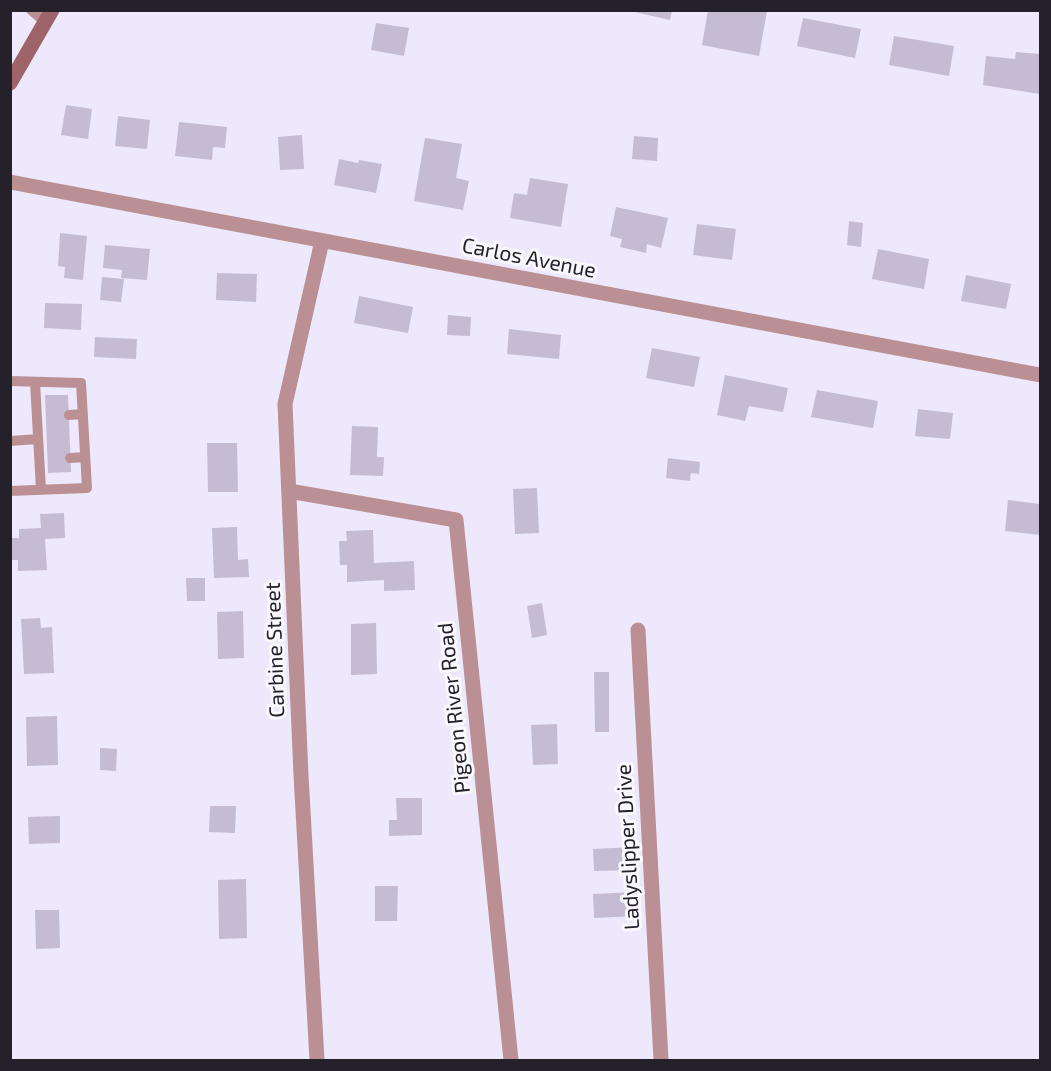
<!DOCTYPE html>
<html>
<head>
<meta charset="utf-8">
<style>
  body { margin:0 }
  #map { position:relative; width:1051px; height:1071px; overflow:hidden; background:#eee8fc; font-family:"Exo 2",sans-serif }
  canvas { display:block }
  .frame { position:absolute; inset:0; border:12px solid #24212a; pointer-events:none }
</style>
</head>
<body>
<div id="map">
<canvas width="1051" height="1071"></canvas>
<div class="frame"></div>
</div>
<script>
const ctx = document.querySelector('canvas').getContext('2d');
ctx.lineJoin = 'round';
function fillPath(path, color) { ctx.fillStyle = color; ctx.fill(path, 'evenodd'); }
const poly = rows => new Path2D(rows.map(r => 'M' + r).join(''));
function strokePath(path, color, width, dash) { ctx.strokeStyle = color; ctx.lineWidth = width; ctx.lineCap = dash ? 'butt' : 'round'; ctx.setLineDash(dash || []); ctx.stroke(path); }
function write(font, color, halo, rows, align = 'center') {
  ctx.font = font + ' "Exo 2",sans-serif'; ctx.lineWidth = 6; ctx.setLineDash([]); ctx.textBaseline = 'middle'; ctx.strokeStyle = halo; ctx.fillStyle = color; for (const [text, x, y, turn = 0] of rows) {
    ctx.save(); ctx.translate(x, y); ctx.rotate((+turn || 0) * Math.PI / 180); ctx.textAlign = isNaN(turn) ? turn : align; if (halo) ctx.strokeText(text, 0, 0); ctx.fillText(text, 0, 0); ctx.restore();
  }
}
const building = poly([
  [626,10,672,10,670,20],
  [708,10,767,11,759,56,702,45],
  [803,18,861,29,855,58,797,46],
  [376,23,409,28,404,56,371,50],
  [894,36,954,46,949,76,889,65],
  [1016,52,1040,54,1040,94,983,85,986,56,1015,59],
  [66,105,92,109,88,139,61,135],
  [118,116,150,120,147,149,115,146],
  [179,122,227,127,225,148,213,147,212,160,175,156],
  [302,135,304,169,280,170,278,137],
  [634,136,658,138,657,161,632,159],
  [425,138,462,144,456,178,469,181,463,210,414,201],
  [339,159,358,163,359,160,382,164,376,193,334,185],
  [530,178,568,184,561,227,510,218,514,193,527,195],
  [616,207,668,218,661,248,647,244,646,253,620,247,622,239,610,236],
  [849,221,863,223,861,247,847,245],
  [697,224,736,229,732,260,693,255],
  [60,233,87,236,83,280,64,278,65,267,58,266],
  [105,245,150,249,147,280,121,278,122,270,103,268],
  [878,249,929,259,924,289,872,279],
  [217,273,257,274,256,302,216,300],
  [966,275,1011,284,1006,309,961,301],
  [102,277,124,279,121,302,100,300],
  [359,296,413,307,408,333,354,323],
  [45,303,82,304,81,330,44,328],
  [448,315,471,317,470,336,447,335],
  [509,329,561,335,559,359,507,354],
  [95,337,137,339,136,359,94,357],
  [652,348,700,357,694,387,646,378],
  [725,375,788,388,783,412,749,406,745,421,717,415],
  [817,390,878,401,873,428,811,417],
  [45,395,68,395,71,472,48,473],
  [918,409,953,413,950,439,915,436],
  [352,426,378,427,377,457,384,457,383,476,350,475],
  [207,443,237,443,238,492,208,492],
  [668,458,700,462,699,474,691,473,690,481,666,478],
  [537,488,539,533,515,534,513,489],
  [1008,500,1040,504,1040,535,1005,531],
  [64,513,65,538,45,539,47,570,18,571,18,560,10,560,10,538,19,538,19,529,41,528,40,514],
  [237,527,238,560,248,559,249,577,214,578,212,528],
  [373,530,374,563,414,561,415,590,384,591,384,580,347,582,347,565,340,565,339,541,347,541,346,531],
  [186,578,205,578,205,601,187,601],
  [542,603,547,635,532,638,527,606],
  [243,611,244,658,218,659,217,612],
  [40,618,41,628,52,627,54,673,24,674,21,619],
  [376,623,377,674,351,675,351,624],
  [594,672,609,672,609,732,595,732],
  [57,716,58,765,27,766,26,717],
  [557,724,558,764,533,765,531,725],
  [100,748,117,749,116,771,100,770],
  [396,798,422,798,422,835,389,836,389,820,397,820],
  [210,806,236,806,235,833,209,832],
  [60,816,60,843,29,844,28,817],
  [633,847,634,870,594,871,593,849],
  [246,879,247,938,219,939,218,880],
  [375,886,398,886,397,921,375,921],
  [635,892,636,916,594,918,593,894],
  [35,910,59,910,60,948,36,949]
]);
const lane = poly([
  [31,10,45,22],
  [10,381,81,383,87,488,10,491],
  [35,382,41,490],
  [69,415,83,414],
  [10,441,38,439],
  [70,458,85,457]
]);
const street = poly([
  [10,182,1040,375],
  [289,491,456,520,511,1060],
  [638,630,661,1060],
  [317,1060,301,775,285,404,322,241]
]);
const secondary = poly([
  [10,83,52,10]
]);
const streetNames = [
  ["Carlos Avenue",529,258,11],
  ["Carbine Street",275,650,-92],
  ["Pigeon River Road",454,708,-96],
  ["Ladyslipper Drive",628,847,-93]
];
fillPath(building, '#c5bcd3');
strokePath(lane, '#ba9094', 10);
strokePath(street, '#ba9094', 15);
strokePath(secondary, '#9f636a', 15);
write('21px', '#24212a', '#f9f8fd', streetNames);
</script>
</body>
</html>
